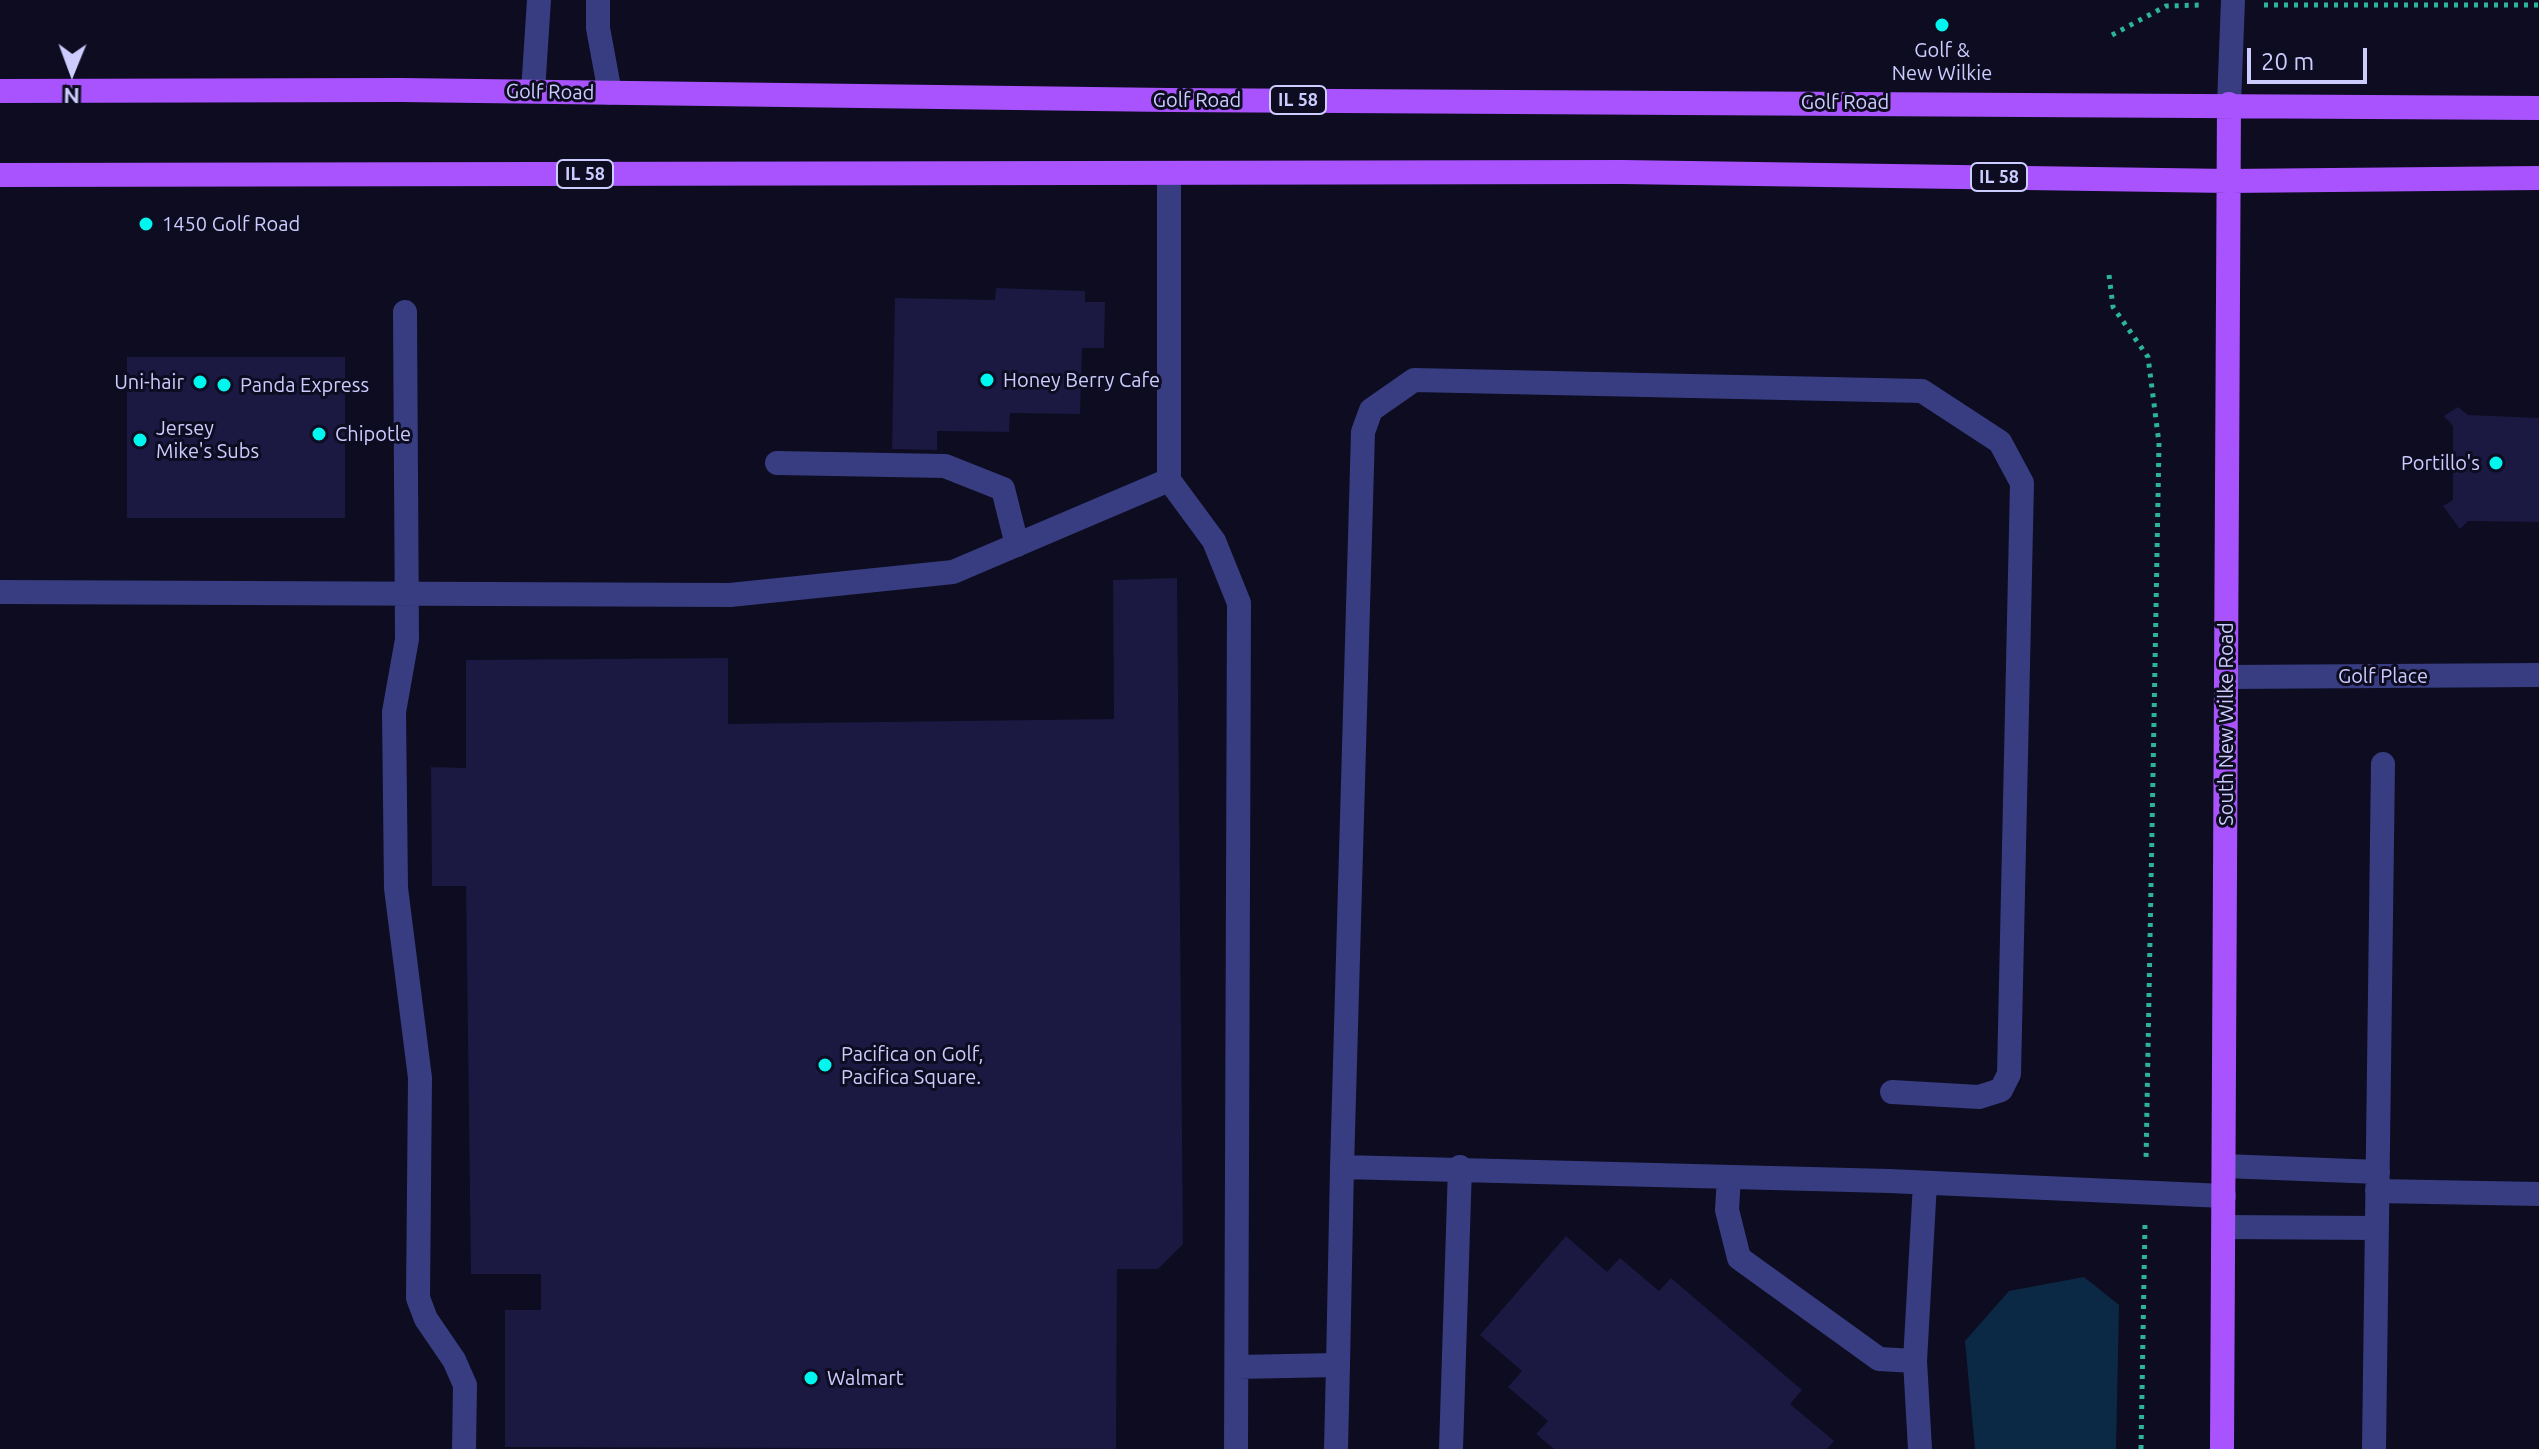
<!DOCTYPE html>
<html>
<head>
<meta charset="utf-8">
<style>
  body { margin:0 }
  #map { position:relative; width:2539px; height:1449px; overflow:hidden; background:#0d0c20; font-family:Ubuntu,sans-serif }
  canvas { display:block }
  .north { position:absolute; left:32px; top:32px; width:80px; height:80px; -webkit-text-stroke:6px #0d0c20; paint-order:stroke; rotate:181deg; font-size:22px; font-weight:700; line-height:32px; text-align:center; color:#ccf }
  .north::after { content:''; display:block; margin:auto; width:28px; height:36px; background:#ccf; clip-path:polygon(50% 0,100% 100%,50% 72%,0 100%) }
  .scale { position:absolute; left:2247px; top:48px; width:120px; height:36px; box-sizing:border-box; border:4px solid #ccf; border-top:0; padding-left:10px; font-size:24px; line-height:28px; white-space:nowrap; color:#ccf; -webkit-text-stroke:6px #0d0c20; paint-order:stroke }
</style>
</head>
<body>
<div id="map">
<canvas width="2539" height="1449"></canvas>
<div class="north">N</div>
<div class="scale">20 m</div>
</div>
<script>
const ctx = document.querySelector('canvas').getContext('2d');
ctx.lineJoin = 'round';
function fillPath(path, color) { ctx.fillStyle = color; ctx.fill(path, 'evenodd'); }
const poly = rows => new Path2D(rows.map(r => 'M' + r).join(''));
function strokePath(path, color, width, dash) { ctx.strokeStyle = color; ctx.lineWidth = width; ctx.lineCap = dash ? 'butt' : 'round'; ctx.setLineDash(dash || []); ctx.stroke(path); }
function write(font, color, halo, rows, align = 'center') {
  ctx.font = font + ' Ubuntu,sans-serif'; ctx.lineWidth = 6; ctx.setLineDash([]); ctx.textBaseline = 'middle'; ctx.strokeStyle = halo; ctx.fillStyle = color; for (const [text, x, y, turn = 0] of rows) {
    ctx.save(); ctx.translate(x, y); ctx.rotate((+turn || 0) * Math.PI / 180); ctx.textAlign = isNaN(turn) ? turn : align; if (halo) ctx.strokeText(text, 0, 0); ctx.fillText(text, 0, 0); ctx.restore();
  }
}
const water = poly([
  [2084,1277,2119,1305,2116,1449,1975,1449,1965,1341,2009,1291]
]);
const building = poly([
  [996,288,1085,291,1085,302,1105,302,1104,348,1082,348,1080,414,1010,413,1009,432,937,431,937,450,892,449,895,298,995,300],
  [127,357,345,357,345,518,127,518],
  [2458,407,2468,415,2539,418,2539,522,2468,521,2460,529,2443,506,2453,500,2453,426,2444,416],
  [1177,578,1183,1244,1158,1269,1117,1269,1116,1449,505,1447,505,1310,541,1310,541,1274,471,1274,466,886,432,886,431,767,466,768,466,660,728,658,728,724,1114,719,1113,580],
  [1566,1236,1607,1272,1620,1258,1659,1291,1671,1278,1802,1390,1790,1404,1834,1441,1827,1449,1554,1449,1536,1434,1548,1421,1508,1387,1522,1371,1480,1335]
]);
const path = poly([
  [2264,5,2539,5],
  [2112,35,2166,6,2202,5],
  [2109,275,2113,307,2148,357,2159,443,2146,1161],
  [2141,1449,2145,1223]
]);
const minor = poly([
  [598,0,598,28,610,93],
  [533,91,539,0],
  [2229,104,2233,0],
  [1169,173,1169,480,1214,541,1239,603,1236,1449],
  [405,312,407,639,394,712,396,888,420,1078,418,1298,426,1319,454,1360,465,1385,464,1449],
  [777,463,945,466,1003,489,1017,545],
  [0,592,730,595,953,572,1169,480],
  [2227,677,2539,675],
  [2224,1166,2378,1172],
  [1342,1167,1363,432,1371,410,1414,380,1922,391,2000,442,2022,483,2009,1074,2001,1090,1979,1097,1892,1092],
  [1729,1177,1727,1210,1739,1258,1879,1359,1915,1361,1925,1183],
  [2377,1191,2539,1194],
  [2224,1227,2377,1228],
  [1915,1361,1920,1449],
  [1237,1367,1338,1365,1342,1167,1889,1181,2224,1196],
  [1336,1449,1338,1365],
  [1451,1449,1460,1167],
  [2374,1449,2383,764]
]);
const major = poly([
  [0,91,401,90,1169,100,2539,108],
  [0,175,1622,172,2229,181,2539,178],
  [2222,1449,2229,104]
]);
const markers = [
  [1942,25,8,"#00f7f0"],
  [146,224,8,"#00f7f0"],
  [987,380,8,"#00f7f0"],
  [200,382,8,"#00f7f0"],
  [224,385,8,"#00f7f0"],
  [319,434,8,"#00f7f0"],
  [140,440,8,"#00f7f0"],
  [2496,463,8,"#00f7f0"],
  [825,1065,8,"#00f7f0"],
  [811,1378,8,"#00f7f0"]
];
const shields = [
  [1298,100,56],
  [585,174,56],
  [1999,177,56]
];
const shieldNames = [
  ["IL 58",1298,100],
  ["IL 58",585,174],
  ["IL 58",1999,177]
];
const poiNames = [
  ["Golf &",1942,50,"center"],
  ["New Wilkie",1942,73,"center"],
  ["1450 Golf Road",162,224],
  ["Honey Berry Cafe",1003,380],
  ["Uni-hair",184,382,"right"],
  ["Panda Express",240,385],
  ["Jersey",156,428],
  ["Mike's Subs",156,451],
  ["Chipotle",335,434],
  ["Portillo's",2480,463,"right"],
  ["Pacifica on Golf,",841,1054],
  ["Pacifica Square.",841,1077],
  ["Walmart",827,1378]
];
const streetNames = [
  ["Golf Road",550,92,1],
  ["Golf Road",1197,100],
  ["Golf Road",1845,102],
  ["Golf Place",2383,676],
  ["South New Wilke Road",2226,724,-90]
];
fillPath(water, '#0b2945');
fillPath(building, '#1b1841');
strokePath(path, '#2cb39a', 5, [4, 6]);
strokePath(minor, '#373d80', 24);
strokePath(major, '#a953ff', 24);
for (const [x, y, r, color] of markers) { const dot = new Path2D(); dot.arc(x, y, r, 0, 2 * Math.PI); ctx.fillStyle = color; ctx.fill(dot); strokePath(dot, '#0d0c20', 3); }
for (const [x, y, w] of shields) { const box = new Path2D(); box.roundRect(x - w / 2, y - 14, w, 28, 6); ctx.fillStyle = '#0d0c20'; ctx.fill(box); strokePath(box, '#ccf', 2); }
write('bold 18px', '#ccf', null, shieldNames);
write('20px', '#ccf', '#0d0c20', poiNames, 'left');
write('20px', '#ccf', '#0d0c20', streetNames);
</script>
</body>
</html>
